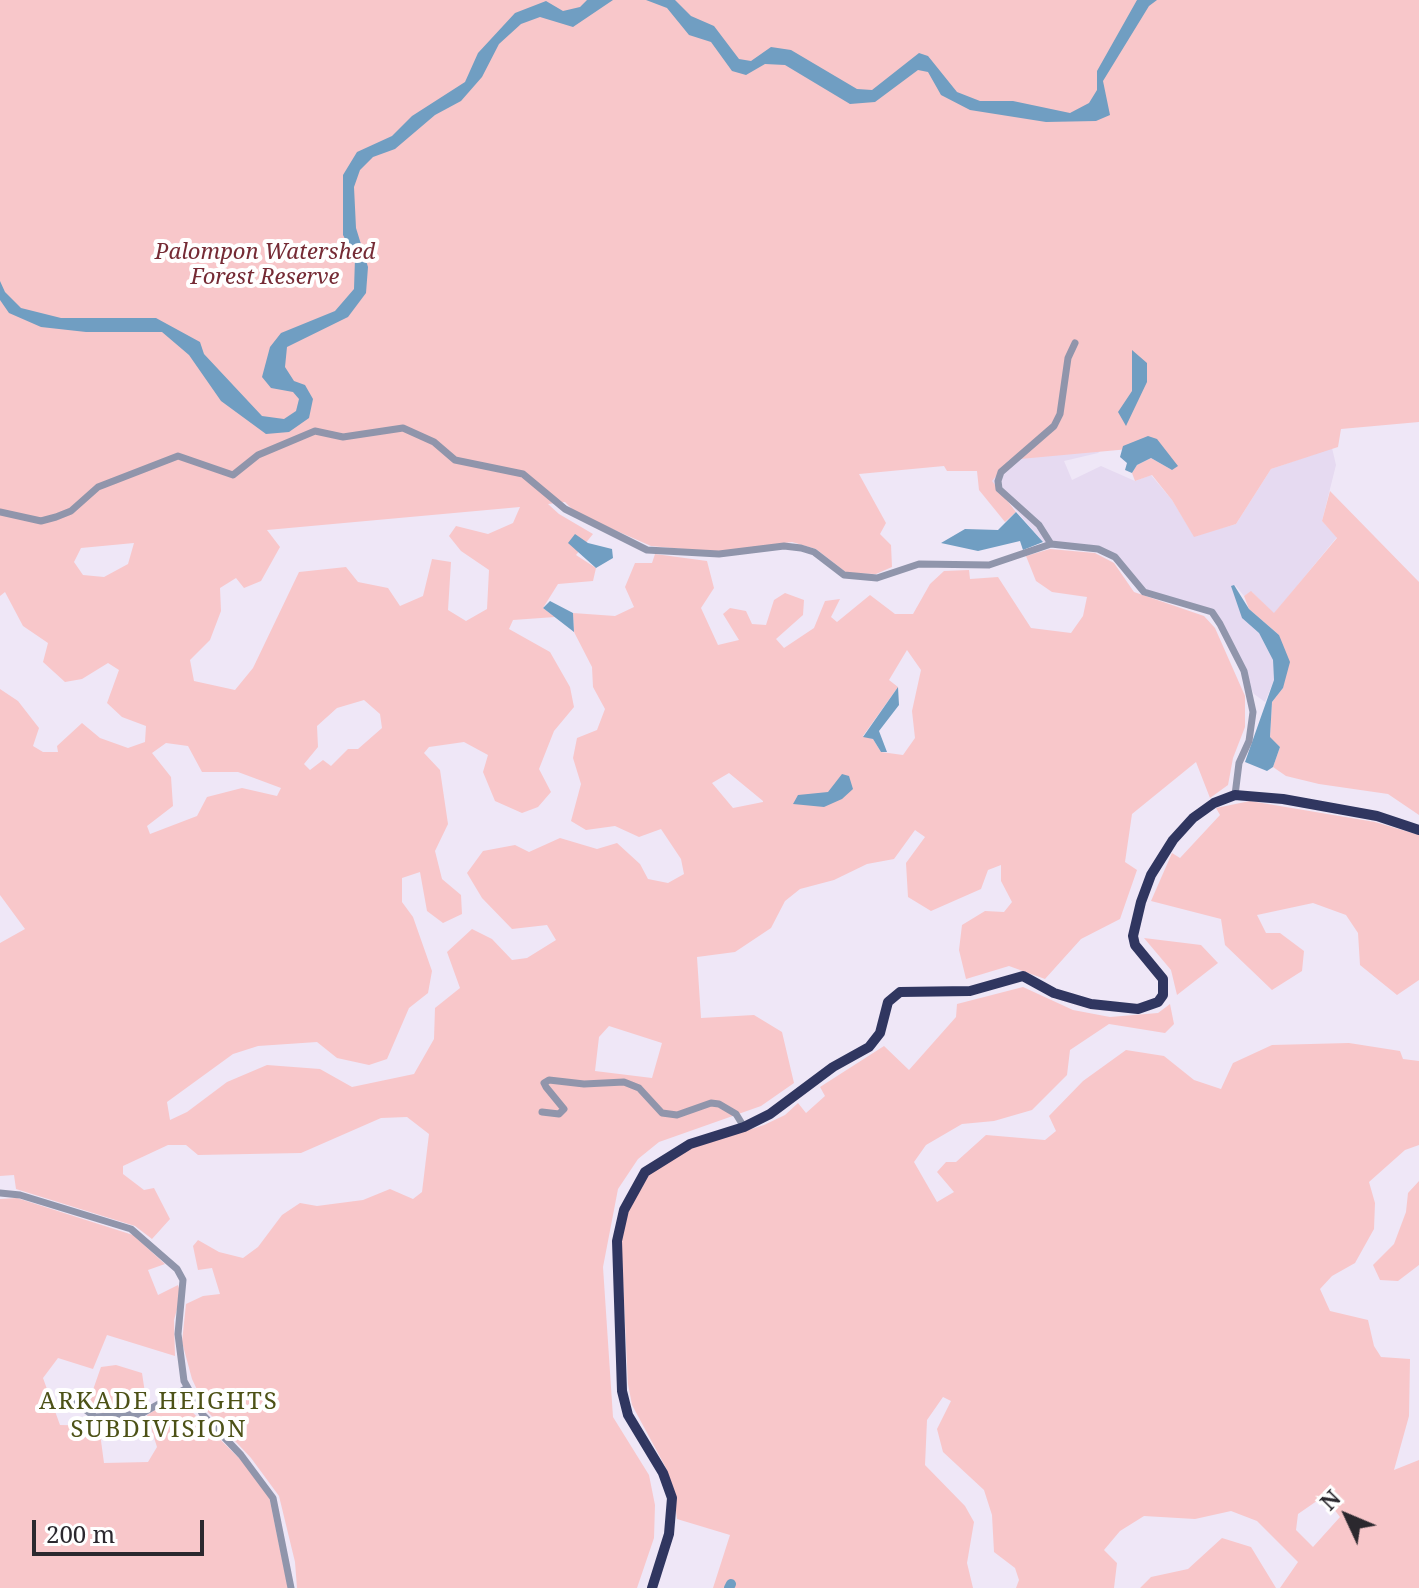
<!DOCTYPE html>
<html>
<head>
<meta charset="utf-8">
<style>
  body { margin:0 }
  #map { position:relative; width:1419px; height:1588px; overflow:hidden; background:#efe7f7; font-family:"Noto Serif",serif }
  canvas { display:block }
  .north { position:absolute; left:1307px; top:1476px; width:80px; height:80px; -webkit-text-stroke:6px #fff; paint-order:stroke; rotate:314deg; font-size:22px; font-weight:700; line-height:32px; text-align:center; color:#2b282e }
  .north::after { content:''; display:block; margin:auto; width:28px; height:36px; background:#2b282e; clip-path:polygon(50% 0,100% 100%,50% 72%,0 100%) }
  .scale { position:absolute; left:32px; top:1520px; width:172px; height:36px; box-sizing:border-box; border:4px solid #2b282e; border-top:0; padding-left:10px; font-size:24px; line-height:28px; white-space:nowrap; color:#2b282e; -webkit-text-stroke:6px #fff; paint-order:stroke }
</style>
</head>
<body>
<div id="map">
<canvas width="1419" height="1588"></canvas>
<div class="north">N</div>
<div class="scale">200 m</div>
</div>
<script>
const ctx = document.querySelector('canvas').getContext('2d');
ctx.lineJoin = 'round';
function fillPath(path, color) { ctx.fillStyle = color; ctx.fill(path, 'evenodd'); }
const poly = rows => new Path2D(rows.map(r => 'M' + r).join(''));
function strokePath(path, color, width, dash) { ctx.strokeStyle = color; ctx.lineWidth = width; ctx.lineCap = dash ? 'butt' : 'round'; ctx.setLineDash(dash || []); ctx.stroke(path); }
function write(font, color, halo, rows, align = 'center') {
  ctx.font = font + ' "Noto Serif",serif'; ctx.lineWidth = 8; ctx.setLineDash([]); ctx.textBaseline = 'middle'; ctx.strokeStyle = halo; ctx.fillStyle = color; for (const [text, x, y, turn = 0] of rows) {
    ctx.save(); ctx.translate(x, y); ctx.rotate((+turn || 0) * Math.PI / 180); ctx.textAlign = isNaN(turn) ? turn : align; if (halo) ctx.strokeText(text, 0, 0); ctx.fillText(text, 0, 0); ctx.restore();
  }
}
const built = poly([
  [1126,426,1098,453,1064,461,1072,480,1101,466,1135,481,1151,475,1172,500,1194,536,1236,524,1271,469,1332,448,1336,465,1322,521,1337,537,1274,614,1252,592,1244,596,1235,585,1242,618,1259,633,1273,660,1274,680,1265,702,1254,694,1212,612,1146,590,1117,555,1099,546,1043,542,991,481,1004,464,1045,429]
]);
const green = poly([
  [0,0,1419,0,1419,422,1341,429,1338,447,1271,469,1236,524,1194,537,1172,500,1152,475,1135,481,1132,473,1137,465,1151,458,1172,470,1162,446,1009,460,992,481,1016,512,1005,522,979,490,977,471,947,471,944,466,859,474,886,523,880,534,891,545,892,567,876,574,847,573,816,549,792,542,715,552,651,546,576,513,565,502,548,504,559,514,593,534,576,555,596,568,593,581,558,584,543,608,555,617,513,620,509,629,550,652,570,687,574,707,554,731,539,769,551,792,538,807,522,813,495,801,483,772,488,755,464,742,429,747,424,753,440,770,448,824,435,851,442,879,461,895,462,914,443,923,427,911,420,872,402,878,402,902,413,917,432,971,428,993,409,1008,387,1059,369,1065,337,1058,317,1042,258,1046,233,1054,167,1102,170,1120,187,1112,227,1082,267,1065,320,1069,352,1087,414,1074,434,1039,435,1008,460,988,447,952,472,929,492,939,512,960,527,958,556,940,547,925,512,929,482,898,467,873,483,851,515,845,529,852,560,838,597,849,617,843,640,864,648,879,668,883,684,874,681,859,661,829,639,837,615,826,586,830,571,821,581,784,573,758,577,738,597,730,605,709,593,687,592,667,574,632,573,613,615,616,634,607,625,587,635,563,652,563,655,554,707,561,714,588,701,608,718,645,739,640,723,614,730,608,746,611,752,624,766,625,774,600,785,593,804,600,803,615,776,639,784,648,814,628,825,601,840,599,831,617,837,622,870,595,895,614,913,614,930,584,944,571,969,570,970,579,998,577,1031,628,1071,633,1083,616,1087,597,1052,592,1036,581,1026,556,1050,549,1095,553,1114,563,1134,592,1204,616,1215,628,1245,696,1245,727,1233,758,1228,785,1210,798,1196,762,1132,814,1125,862,1137,870,1120,919,1081,939,1045,979,1009,966,966,979,959,950,962,925,985,911,1004,912,1012,902,1001,881,1001,865,988,870,981,889,931,911,908,897,906,863,925,837,915,830,894,859,867,864,834,880,800,889,785,901,771,928,735,952,697,957,701,1018,754,1015,782,1032,794,1083,761,1106,659,1142,638,1159,618,1189,603,1267,613,1417,649,1475,655,1505,654,1538,637,1588,297,1588,295,1562,279,1496,251,1458,207,1411,192,1379,182,1342,186,1304,203,1296,220,1294,212,1268,198,1270,193,1246,198,1240,219,1252,243,1258,258,1247,282,1215,300,1203,317,1206,363,1200,390,1189,413,1199,422,1192,429,1134,407,1117,381,1118,301,1153,198,1155,186,1145,168,1145,123,1166,123,1174,144,1190,154,1188,170,1219,152,1239,135,1226,16,1189,14,1175,0,1176,0,943,25,929,0,895,0,689,18,701,39,728,33,746,43,752,58,752,57,746,82,723,100,738,128,748,145,742,146,726,122,717,107,703,119,670,108,663,82,679,65,682,43,662,48,643,23,626,5,592,0,596],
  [520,507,513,523,488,534,456,526,449,536,461,551,489,570,487,609,466,621,448,610,451,562,432,559,423,596,400,606,388,588,358,582,346,567,299,572,253,668,235,690,194,681,190,660,210,640,221,611,220,588,236,578,244,588,261,581,280,547,267,530],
  [134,543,128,564,104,577,83,575,74,562,81,548],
  [907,650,921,670,912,711,915,738,903,755,881,752,873,739,863,736,898,687,889,680],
  [364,700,380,714,382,728,358,749,348,749,331,766,323,760,310,770,304,764,318,747,317,726,337,708],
  [166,743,188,746,202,772,238,772,281,788,277,796,242,788,207,797,197,816,150,834,147,826,173,806,171,777,152,753],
  [729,773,763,801,763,802,733,808,712,783],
  [609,1026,662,1043,652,1078,595,1071,599,1037],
  [1330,491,1419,582,1419,815,1388,794,1319,784,1286,776,1273,767,1280,747,1270,738,1272,702,1283,688,1279,635,1249,609,1244,596,1251,591,1274,613,1337,538,1322,521],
  [1250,801,1375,822,1419,835,1419,980,1397,995,1360,965,1358,933,1346,915,1313,903,1257,915,1266,933,1280,933,1304,951,1302,971,1272,990,1225,945,1221,919,1151,901,1172,853,1180,858,1220,815,1216,808],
  [1144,938,1201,945,1218,963,1177,995,1171,970],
  [1023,987,1073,1010,1110,1017,1158,1013,1170,1004,1174,1024,1165,1033,1109,1024,1070,1050,1067,1075,1032,1110,994,1121,962,1124,926,1145,914,1162,937,1202,954,1192,937,1172,946,1162,956,1162,986,1135,1045,1140,1056,1131,1049,1116,1083,1081,1126,1050,1164,1056,1194,1080,1221,1089,1233,1063,1272,1045,1349,1043,1400,1051,1403,1059,1419,1061,1419,1145,1405,1150,1369,1182,1375,1203,1374,1229,1355,1263,1332,1276,1320,1289,1330,1311,1368,1320,1374,1346,1381,1357,1410,1359,1409,1416,1394,1470,1419,1460,1419,1588,1280,1588,1298,1562,1257,1521,1231,1511,1195,1519,1144,1516,1120,1531,1104,1550,1117,1563,1114,1588,1016,1588,1019,1580,1015,1568,994,1552,992,1515,984,1490,943,1452,937,1429,951,1401,943,1397,927,1420,925,1465,965,1506,974,1522,967,1563,973,1588,713,1588,730,1535,677,1519,673,1487,666,1468,632,1405,628,1384,621,1239,629,1208,642,1181,664,1162,686,1150,764,1125,785,1115,798,1103,806,1113,825,1096,820,1087,884,1046,909,1070,956,1017,957,1004],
  [1324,1496,1340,1517,1313,1547,1296,1530,1298,1514],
  [1419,1181,1419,1265,1398,1281,1380,1280,1373,1265,1394,1244,1406,1212,1408,1193],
  [17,1198,133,1235,165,1264,148,1270,158,1295,178,1285,181,1295,174,1320,175,1356,107,1335,93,1369,58,1358,43,1378,60,1425,99,1426,104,1463,148,1462,157,1447,147,1415,177,1397,245,1464,269,1496,288,1588,0,1588,0,1199],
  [116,1365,142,1373,145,1393,131,1399,131,1410,105,1414,88,1404,101,1367],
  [1222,1538,1251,1547,1276,1588,1140,1588,1151,1577,1188,1569]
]);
const water = poly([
  [587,0,613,0,573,27,540,17,521,24,499,44,482,77,461,101,435,115,395,149,373,157,360,170,354,187,356,228,368,267,366,293,348,317,287,347,285,367,294,381,305,385,313,399,309,418,289,432,266,434,221,401,189,355,162,332,86,332,41,327,9,313,0,300,0,281,5,292,21,308,61,318,156,318,200,342,204,354,262,416,284,419,296,411,299,399,293,392,271,388,262,377,270,347,281,333,335,311,354,289,355,258,343,235,343,175,357,152,392,136,412,116,465,82,478,53,515,13,546,1,563,11,580,7],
  [646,0,675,0,691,16,714,26,739,59,751,61,771,47,791,50,857,89,872,90,919,53,928,56,957,92,980,101,1013,101,1070,113,1089,103,1097,90,1097,71,1137,0,1157,0,1149,6,1103,81,1110,115,1096,121,1046,122,970,110,941,95,928,72,918,70,875,102,850,104,785,65,765,64,746,75,732,71,711,42,689,35,667,8],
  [1132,350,1147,363,1147,382,1126,426,1118,412,1132,391],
  [1148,436,1157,439,1178,466,1172,470,1151,458,1137,465,1132,473,1125,470,1127,463,1120,457,1123,446],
  [1016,512,1043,542,1023,550,1020,541,978,551,941,543,965,529,998,530],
  [575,534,588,543,612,549,613,558,596,568,568,543],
  [1234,585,1249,609,1279,635,1290,662,1283,688,1272,702,1270,737,1280,747,1273,767,1267,771,1245,762,1274,680,1273,660,1259,633,1242,618,1231,586],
  [550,601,573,613,574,632,543,608],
  [898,687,899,705,879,731,887,752,881,752,873,739,863,737],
  [842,774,849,776,853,789,842,799,824,807,793,804,798,795,828,792]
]);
const river = poly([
  [729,1588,731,1584]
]);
const minor = poly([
  [0,512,41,521,56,517,71,511,98,487,178,456,233,475,258,455,315,431,343,437,403,428,434,442,455,460,523,474,565,509,647,550,719,554,784,546,801,548,814,552,844,575,877,578,919,564,989,565,1051,544,1098,549,1115,557,1144,592,1212,612,1220,624,1244,671,1253,712,1249,741,1239,763,1235,795],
  [1051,544,1039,525,999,489,998,481,1001,472,1054,426,1060,414,1068,358,1075,343],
  [542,1112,559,1114,564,1109,546,1087,544,1083,549,1080,584,1084,624,1082,639,1088,662,1113,677,1115,711,1103,719,1104,736,1114,744,1127],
  [0,1193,20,1195,131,1229,177,1269,183,1280,178,1334,184,1381,203,1415,241,1455,273,1498,291,1588],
  [74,1401,95,1417,141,1414,187,1388]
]);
const highway = poly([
  [652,1588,669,1534,672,1498,663,1473,628,1415,622,1391,617,1241,624,1210,645,1172,690,1144,744,1127,770,1114,833,1067,869,1047,880,1033,888,1002,900,992,970,991,1023,976,1054,993,1091,1004,1138,1009,1158,1002,1163,995,1163,979,1135,945,1133,936,1141,902,1151,875,1173,840,1193,818,1214,803,1235,795,1283,799,1377,816,1419,830]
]);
const parkNames = [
  ["Palompon Watershed",265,253],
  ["Forest Reserve",265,278]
];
const neighbourhoodNames = [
  ["ARKADE HEIGHTS",159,1402],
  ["SUBDIVISION",159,1430]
];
fillPath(built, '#e6daf1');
fillPath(green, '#f8c7ca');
fillPath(water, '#709ec2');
strokePath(river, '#709ec2', 10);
strokePath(minor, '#9095ab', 7);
strokePath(highway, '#303660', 10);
write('italic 22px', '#752b35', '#fff', parkNames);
ctx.letterSpacing = '2px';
write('24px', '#4d5217', '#fff', neighbourhoodNames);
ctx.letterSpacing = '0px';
</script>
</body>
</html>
